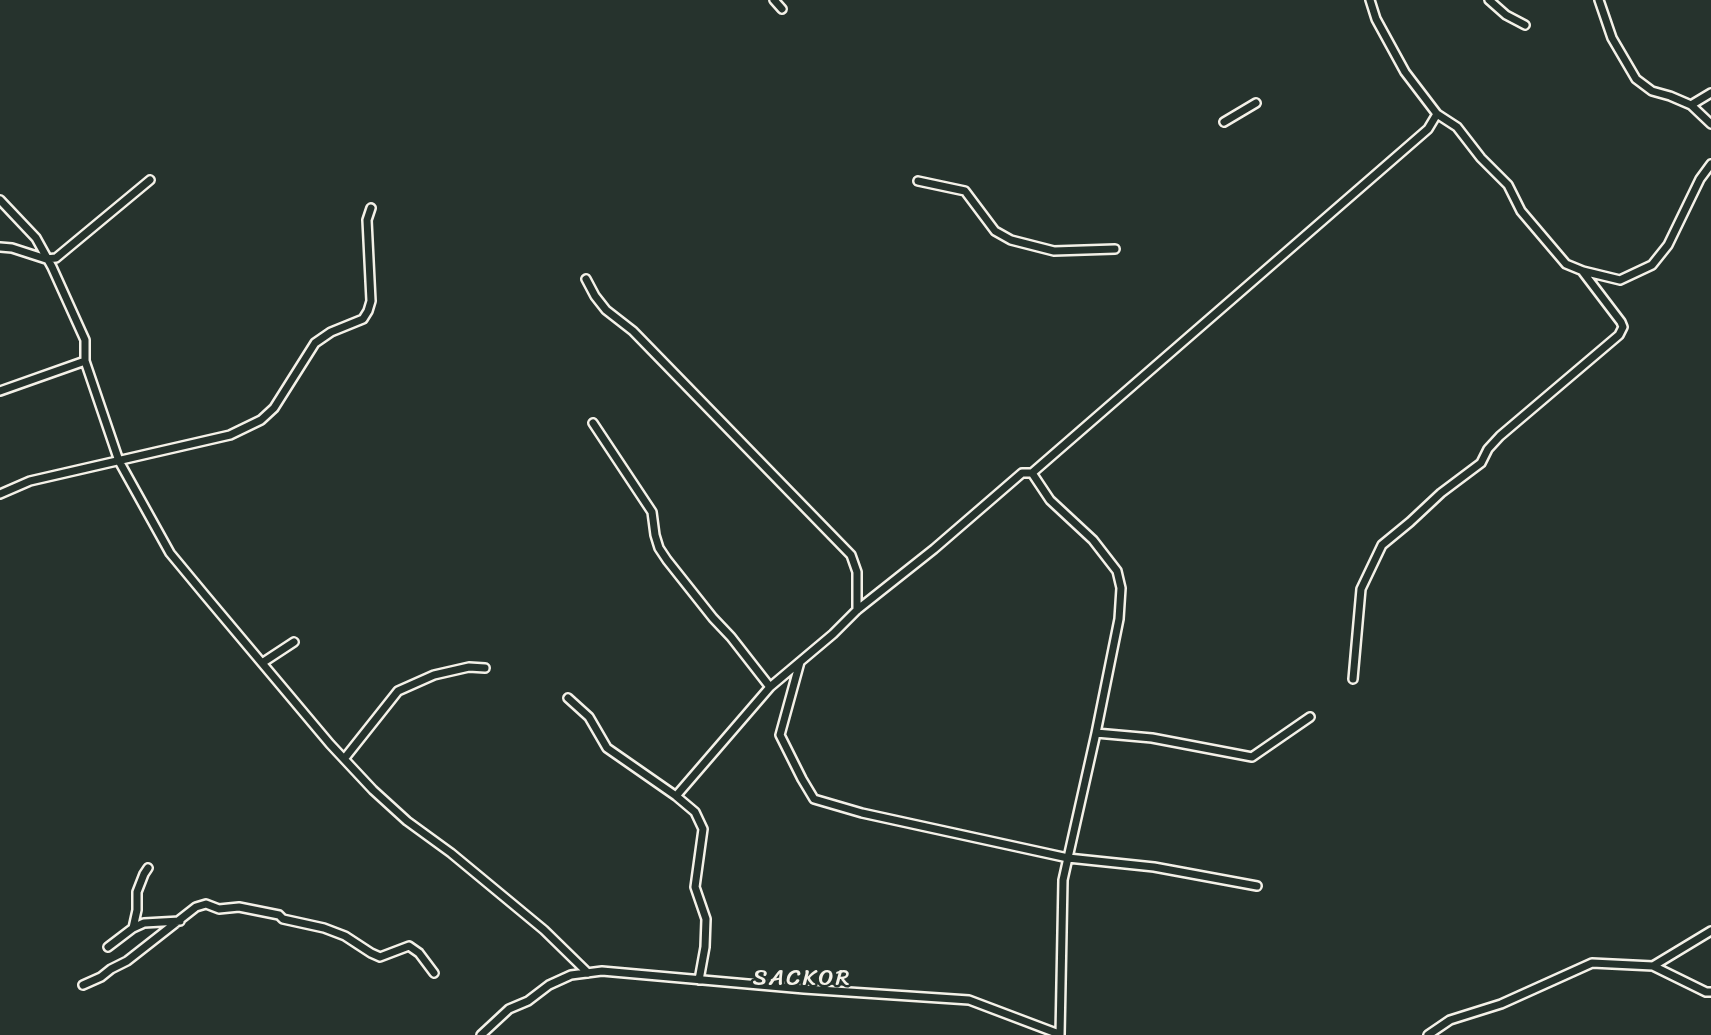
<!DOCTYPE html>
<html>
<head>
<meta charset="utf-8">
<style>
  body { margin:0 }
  canvas { display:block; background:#26332d }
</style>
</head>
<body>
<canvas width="1711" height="1035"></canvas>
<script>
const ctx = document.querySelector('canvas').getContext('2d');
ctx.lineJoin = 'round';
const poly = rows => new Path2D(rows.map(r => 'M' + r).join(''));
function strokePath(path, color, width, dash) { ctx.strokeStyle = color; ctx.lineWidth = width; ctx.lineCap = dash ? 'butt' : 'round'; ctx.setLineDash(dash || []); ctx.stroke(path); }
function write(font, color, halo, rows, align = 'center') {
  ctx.font = font + ' Sriracha,sans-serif'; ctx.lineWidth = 5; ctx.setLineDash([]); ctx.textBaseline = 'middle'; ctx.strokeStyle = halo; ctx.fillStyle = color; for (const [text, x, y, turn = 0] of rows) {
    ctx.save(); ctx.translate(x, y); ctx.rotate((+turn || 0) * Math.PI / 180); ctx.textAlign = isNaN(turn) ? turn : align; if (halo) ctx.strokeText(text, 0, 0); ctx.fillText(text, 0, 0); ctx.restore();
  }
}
const minor = poly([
  [774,0,782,9],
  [1370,0,1376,19,1405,72,1437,114,1457,127,1481,158,1508,185,1521,211,1566,264,1583,271,1620,280,1652,265,1668,245,1700,179,1711,164],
  [1489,0,1506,15,1525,25],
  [1599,0,1612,38,1636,79,1652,91,1670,96,1691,105,1711,124],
  [1691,105,1711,93],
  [1224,122,1256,103],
  [918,181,965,191,995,231,1011,240,1054,251,1115,249],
  [0,200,36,238,52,267,85,340,85,361],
  [0,247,12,248,46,259,56,258,150,180],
  [586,279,595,296,606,310,633,331,851,555,857,572,857,610],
  [0,391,85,361,119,461,170,553,204,594,330,744,373,790,407,821,451,853,544,930,588,973],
  [593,423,652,512,655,535,659,548,667,560,713,618,731,637,770,687],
  [0,494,30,481,230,435,261,420,274,408,315,343,331,332,363,319,368,311,371,301,367,220,371,208],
  [800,662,780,735,802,779,814,799,862,813,1068,858,1154,867,1257,886],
  [262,663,294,642],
  [1353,679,1361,589,1382,545,1410,522,1441,493,1481,463,1488,449,1500,436,1619,335,1623,327,1621,322,1583,272],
  [568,698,589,717,607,748,676,796],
  [1096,733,1152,738,1252,757,1310,717],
  [344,759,398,691,434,675,469,667,485,668],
  [133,928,137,910,137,892,144,874,148,868],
  [108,947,133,928,144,923,180,921],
  [1653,966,1711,931],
  [699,980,705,947,706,919,695,887,703,829,695,812,676,796,770,687,833,634,857,610,934,549,1022,473,1032,473],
  [83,985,101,977,111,969,127,961,196,907,206,904,219,909,239,907,279,915,283,919,324,928,345,936,371,953,380,957,409,946,419,953,434,973],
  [481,1035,509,1009,528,1001,549,985,571,975,602,971,804,989,969,1000,1059,1034],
  [1060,1035,1063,880,1096,733,1119,619,1121,588,1117,571,1093,540,1050,500,1032,473,1428,129,1437,114],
  [1428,1035,1450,1020,1501,1004,1592,963,1653,966,1706,992,1711,992]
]);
const neighbourhoodNames = [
  ["SACKOR",802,979]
];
strokePath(minor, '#f4f1e8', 12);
strokePath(minor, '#26332d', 7);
ctx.letterSpacing = '2px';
write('23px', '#f4f1e8', '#26332d', neighbourhoodNames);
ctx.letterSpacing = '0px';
</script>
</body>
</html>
